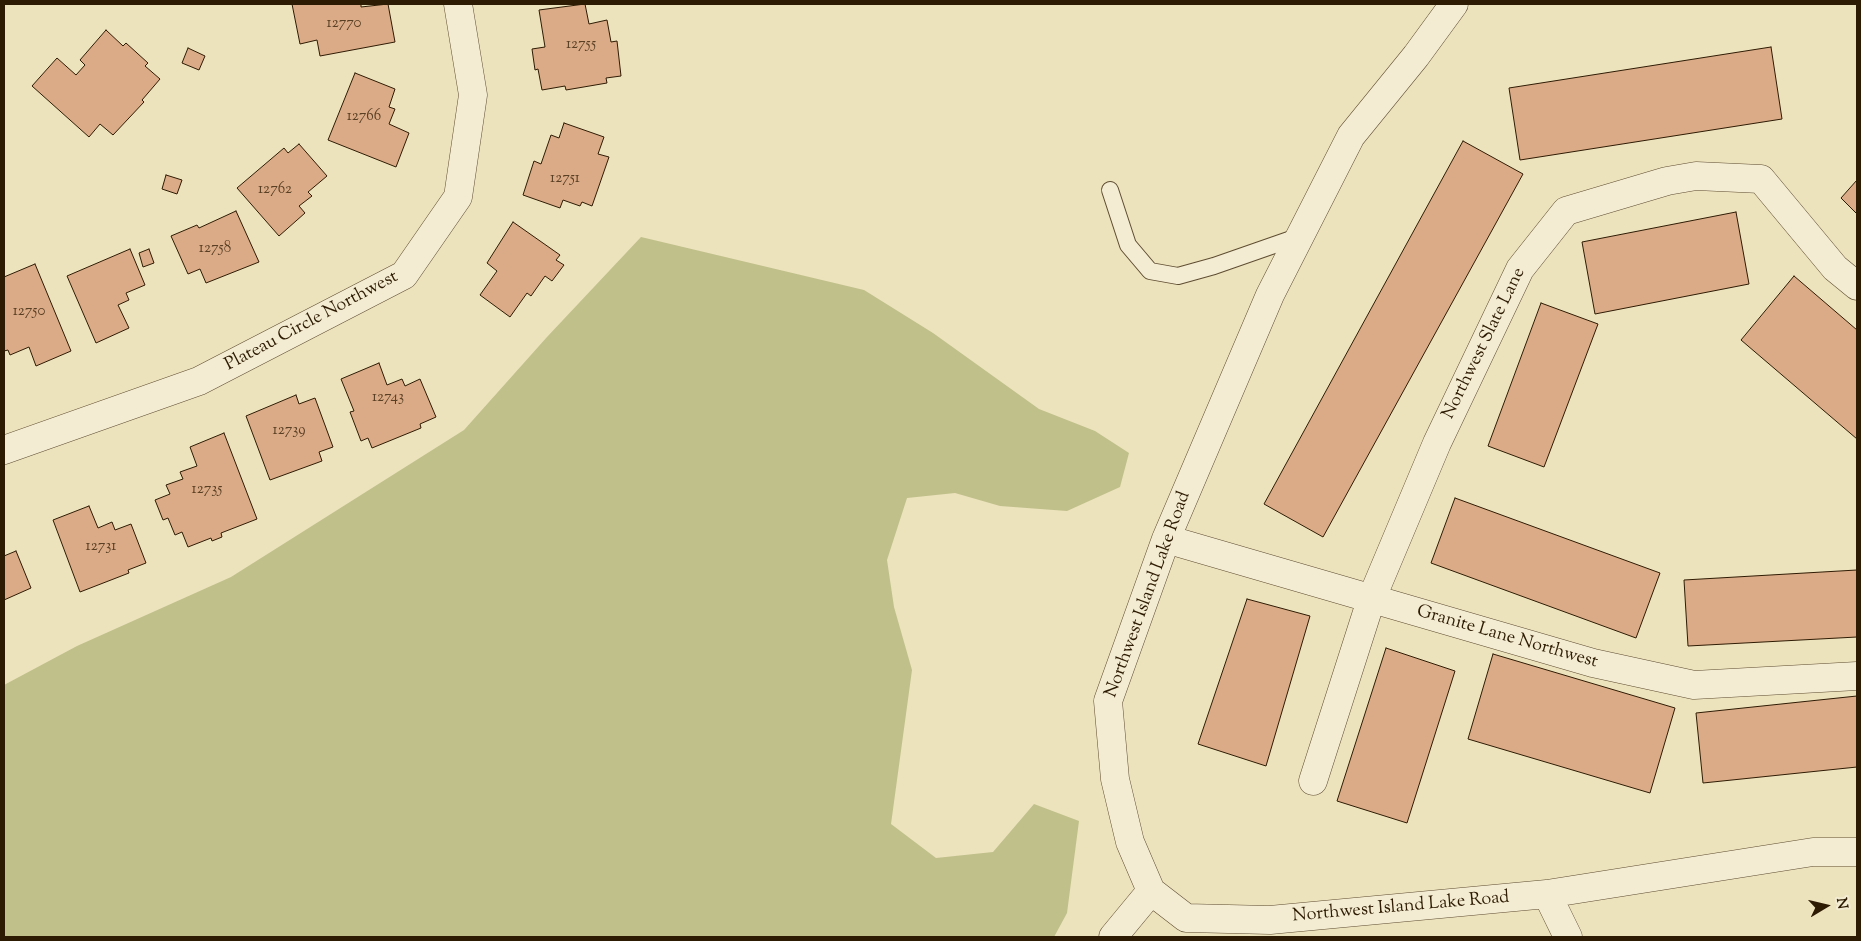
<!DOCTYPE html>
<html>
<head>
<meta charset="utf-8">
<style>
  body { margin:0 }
  #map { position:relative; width:1861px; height:941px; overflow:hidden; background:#ece2bc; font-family:"Sorts Mill Goudy",serif }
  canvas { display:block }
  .frame { position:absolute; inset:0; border:5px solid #2e1b03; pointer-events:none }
  .north { position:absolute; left:1801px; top:881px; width:50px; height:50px; -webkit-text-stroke:4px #f3ecd3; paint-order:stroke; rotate:81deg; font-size:14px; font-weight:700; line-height:20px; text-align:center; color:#2e1b03 }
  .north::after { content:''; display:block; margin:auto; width:18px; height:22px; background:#2e1b03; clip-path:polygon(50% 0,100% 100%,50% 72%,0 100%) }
</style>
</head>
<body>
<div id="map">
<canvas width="1861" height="941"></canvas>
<div class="frame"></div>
<div class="north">N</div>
</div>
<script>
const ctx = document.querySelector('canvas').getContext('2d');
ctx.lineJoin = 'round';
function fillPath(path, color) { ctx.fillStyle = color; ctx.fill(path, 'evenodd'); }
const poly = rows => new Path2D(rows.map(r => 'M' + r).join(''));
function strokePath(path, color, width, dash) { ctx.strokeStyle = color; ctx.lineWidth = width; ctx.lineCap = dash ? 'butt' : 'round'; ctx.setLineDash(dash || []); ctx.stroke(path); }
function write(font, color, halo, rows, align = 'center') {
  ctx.font = font + ' "Sorts Mill Goudy",serif'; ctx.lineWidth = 4; ctx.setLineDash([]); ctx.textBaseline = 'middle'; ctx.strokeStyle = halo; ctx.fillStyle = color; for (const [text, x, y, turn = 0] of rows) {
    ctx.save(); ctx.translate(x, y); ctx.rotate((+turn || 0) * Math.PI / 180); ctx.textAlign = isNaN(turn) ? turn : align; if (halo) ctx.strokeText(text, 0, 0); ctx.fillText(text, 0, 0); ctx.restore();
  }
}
const green = poly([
  [641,237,864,290,933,333,1039,409,1095,431,1129,453,1120,487,1067,511,1000,506,955,493,907,498,887,560,894,607,912,670,891,824,936,858,993,852,1034,804,1079,821,1067,913,1054,937,4,937,4,685,77,646,231,577,464,430,547,337]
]);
const building = poly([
  [292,4,361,4,361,7,388,4,395,42,320,56,317,40,300,44,292,4],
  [585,4,589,24,607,20,611,42,617,41,621,76,606,78,607,83,566,90,565,86,542,90,538,69,535,70,532,49,545,47,539,10,585,4],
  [106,30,123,46,126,43,148,63,145,66,160,79,142,100,144,102,113,135,100,124,89,137,32,86,57,58,76,75,85,65,80,60,106,30],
  [1771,47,1782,119,1520,160,1509,88,1771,47],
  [188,48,205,56,199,70,182,63,188,48],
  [355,73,395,89,389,107,395,109,389,124,409,133,396,167,328,140,355,73],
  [564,123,604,137,598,154,609,157,592,206,582,202,580,206,563,200,560,208,523,195,534,161,541,164,551,135,559,138,564,123],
  [1463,141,1523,174,1323,537,1264,504,1463,141],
  [299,144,327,176,308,192,312,196,299,206,305,213,279,236,237,188,284,148,288,153,299,144],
  [166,175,182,180,177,194,162,189,166,175],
  [1857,180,1857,214,1841,198,1857,180],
  [236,211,259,262,206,283,200,269,188,274,171,236,197,225,199,228,236,211],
  [1736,212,1749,284,1595,314,1582,242,1736,212],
  [513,222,560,255,556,260,564,265,552,281,545,276,531,296,527,293,510,317,480,295,497,271,487,263,513,222],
  [130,249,145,285,126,293,129,300,118,305,129,328,96,343,67,276,130,249],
  [149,249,154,263,143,267,139,253,149,249],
  [35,264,71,351,36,366,29,347,10,355,8,350,4,351,4,277,35,264],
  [1794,276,1857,330,1857,439,1741,340,1794,276],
  [1541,303,1598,324,1544,467,1488,446,1541,303],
  [379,363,387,385,402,379,405,386,420,379,436,417,420,424,421,428,372,448,368,438,361,441,350,412,354,411,341,379,379,363],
  [296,395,299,404,315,398,333,447,319,452,322,461,270,480,246,416,296,395],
  [224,433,257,519,221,533,222,537,212,541,211,538,188,547,182,532,175,535,168,518,163,520,155,500,170,494,166,485,183,479,180,472,197,466,190,447,224,433],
  [1455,498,1660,573,1636,638,1431,563,1455,498],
  [89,506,98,528,112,522,115,530,131,524,146,563,128,570,129,573,80,592,53,520,89,506],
  [16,551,31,588,4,600,4,556,16,551],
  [1857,570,1857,637,1688,646,1684,580,1857,570],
  [1247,599,1310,616,1266,766,1198,744,1247,599],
  [1386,648,1455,671,1407,823,1337,801,1386,648],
  [1493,654,1675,708,1650,793,1468,739,1493,654],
  [1857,696,1857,767,1703,783,1696,713,1857,696]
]);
const lane = poly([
  [1110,190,1128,245,1150,271,1178,276,1214,266,1300,236]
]);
const street = poly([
  [1454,4,1416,56,1351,136,1270,295,1166,539,1108,701,1115,779,1130,842,1151,891,1186,918,1270,920,1547,894,1813,852,1857,852],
  [4,450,199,381,404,275,458,197,473,95,458,4],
  [1166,539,1593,663,1694,685,1857,676],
  [1313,781,1371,600,1437,443,1520,269,1566,211,1667,181,1696,176,1761,179,1835,268,1857,286],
  [1547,894,1568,937],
  [1113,937,1151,891]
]);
const numberNames = [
  ["12770",344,24],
  ["12755",581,45],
  ["12766",364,117],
  ["12751",565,179],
  ["12762",275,190],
  ["12758",215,249],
  ["12750",29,312],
  ["12743",388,398],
  ["12739",289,431],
  ["12735",207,490],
  ["12731",101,547]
];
const streetNames = [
  ["Plateau Circle Northwest",312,322,-28],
  ["Northwest Slate Lane",1485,344,-64],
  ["Northwest Island Lake Road",1149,595,-70],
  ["Granite Lane Northwest",1507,638,16],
  ["Northwest Island Lake Road",1401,908,-5]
];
fillPath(green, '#c0c08b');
fillPath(building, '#dbab87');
strokePath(building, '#2e1b03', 1);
strokePath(lane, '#5e4d31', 18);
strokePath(street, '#5e4d31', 29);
strokePath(lane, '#f3ecd3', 16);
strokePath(street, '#f3ecd3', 28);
write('15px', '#593f24', null, numberNames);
write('18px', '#2e1b03', '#f3ecd3', streetNames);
</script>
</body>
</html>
